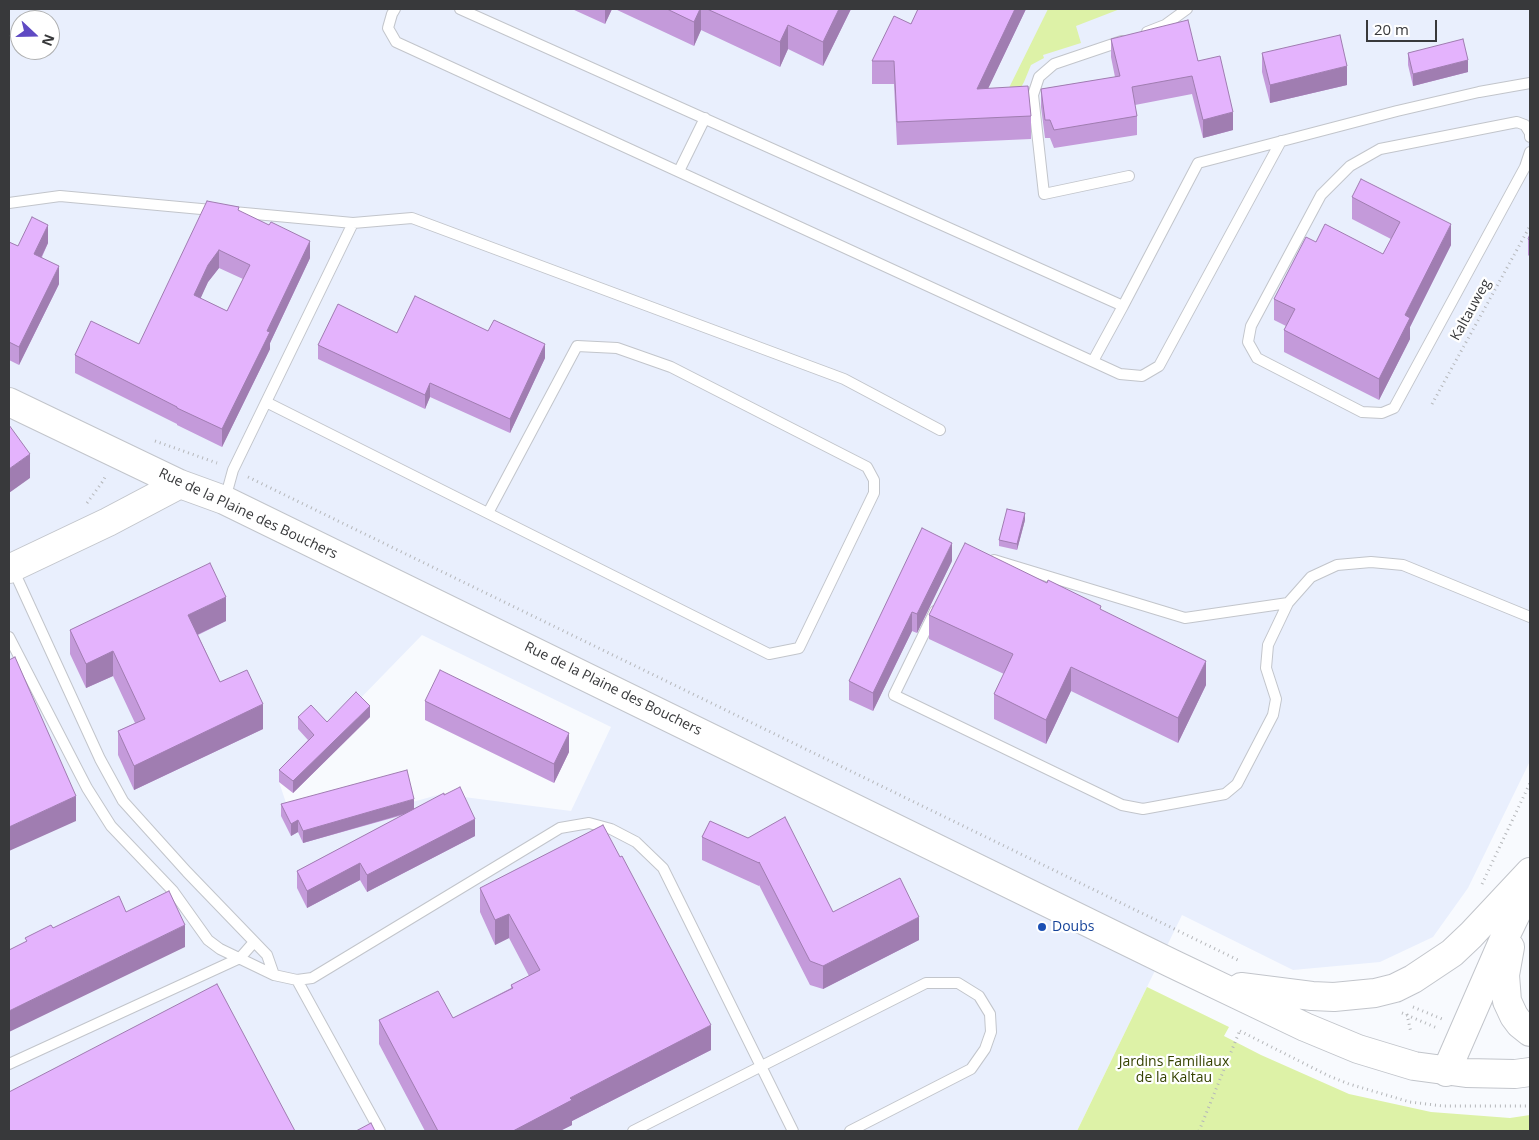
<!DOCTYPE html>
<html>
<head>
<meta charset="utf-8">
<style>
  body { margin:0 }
  #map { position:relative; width:1539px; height:1140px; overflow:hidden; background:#f8fafe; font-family:"Open Sans",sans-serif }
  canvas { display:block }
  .frame { position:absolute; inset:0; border:10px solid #38393b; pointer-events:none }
  .north { position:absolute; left:10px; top:10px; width:50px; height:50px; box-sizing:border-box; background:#fff; border:1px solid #afb0b1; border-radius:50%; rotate:111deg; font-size:14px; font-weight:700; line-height:20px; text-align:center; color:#38393b }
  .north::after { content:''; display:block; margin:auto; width:18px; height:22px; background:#5f4ac3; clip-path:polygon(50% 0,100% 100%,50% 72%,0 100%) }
  .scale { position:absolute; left:1366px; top:20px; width:71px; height:22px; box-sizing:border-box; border:2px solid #38393b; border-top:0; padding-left:6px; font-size:15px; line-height:18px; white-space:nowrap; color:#38393b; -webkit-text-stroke:4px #fff; paint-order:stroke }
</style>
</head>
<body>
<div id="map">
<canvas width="1539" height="1140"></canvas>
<div class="frame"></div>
<div class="north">N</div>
<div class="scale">20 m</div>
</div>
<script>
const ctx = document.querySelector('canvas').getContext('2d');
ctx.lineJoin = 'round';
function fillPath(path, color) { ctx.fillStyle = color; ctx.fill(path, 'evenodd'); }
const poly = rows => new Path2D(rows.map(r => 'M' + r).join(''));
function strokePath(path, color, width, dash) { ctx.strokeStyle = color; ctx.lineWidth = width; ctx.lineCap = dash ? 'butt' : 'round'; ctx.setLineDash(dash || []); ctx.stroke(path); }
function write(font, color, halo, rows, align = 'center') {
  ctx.font = font + ' "Open Sans",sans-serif'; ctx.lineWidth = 4.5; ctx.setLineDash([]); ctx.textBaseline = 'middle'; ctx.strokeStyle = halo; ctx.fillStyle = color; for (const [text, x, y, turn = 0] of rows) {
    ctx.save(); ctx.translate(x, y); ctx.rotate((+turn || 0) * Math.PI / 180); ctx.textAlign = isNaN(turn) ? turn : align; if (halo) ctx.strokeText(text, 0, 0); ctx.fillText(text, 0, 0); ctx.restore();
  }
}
const built = poly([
  [9,9,1530,9,1530,761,1468,888,1433,937,1380,962,1293,970,1182,915,1077,1131,9,1131],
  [20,20,50,20,50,50,20,50],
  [422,635,611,727,571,811,441,794,300,834,287,806,279,782]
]);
const green = poly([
  [1048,9,1120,9,1076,26,1081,43,1043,55,1044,58,1031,65,1024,82,1013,102,1002,102],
  [1147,987,1229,1027,1224,1036,1261,1055,1349,1094,1431,1112,1510,1118,1530,1115,1530,1131,1077,1131]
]);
const path = poly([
  [1432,404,1530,226],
  [155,441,217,463],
  [248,477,1240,961],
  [87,503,103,481,106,475],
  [1482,884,1530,783],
  [1413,1007,1442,1019],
  [1402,1013,1437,1028],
  [1407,1014,1411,1033],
  [1240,1031,1329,1076,1349,1084,1410,1102,1443,1106,1530,1106],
  [1199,1131,1240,1030]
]);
const lane = poly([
  [395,9,392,14,388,28,396,42,1120,374,1142,376,1159,366,1281,141],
  [460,9,1123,306,1198,163,1397,111,1479,92,1530,83],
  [1147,32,1165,25,1187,9],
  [1122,41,1054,64,1039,77,1033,95,1044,194,1129,176],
  [1530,137,1530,133,1525,125,1517,122,1380,149,1350,166,1321,195,1251,326,1248,342,1257,358,1362,412,1382,413,1394,408,1525,167,1530,152],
  [679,171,705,118],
  [9,203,60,196,353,223],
  [1093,361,1123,306],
  [266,402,769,654,799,648,874,493,874,480,867,467,671,367,617,348,577,346,488,513],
  [225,499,233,470,353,223,412,218,844,379,940,430],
  [994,560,1185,618,1288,603],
  [13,569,100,759,123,801,187,872,267,955,274,975],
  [935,611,894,695,1122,805,1143,809,1225,794,1237,784,1273,715,1276,699,1266,668,1268,645,1288,603,1311,577,1337,565,1371,562,1403,565,1530,617],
  [9,637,87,788,111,826,173,891,208,940,220,949,274,975,297,980,312,978,560,828,589,823,611,829,636,842,663,868,793,1131],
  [297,980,380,1131],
  [9,1064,240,958,254,942],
  [633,1131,926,983,958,983,979,996,990,1014,991,1032,985,1049,971,1069,850,1131]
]);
const secondary = poly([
  [9,402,180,484,224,500,1171,963,1305,1027,1358,1049,1414,1066,1466,1073,1515,1074,1530,1072],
  [9,569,108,522,180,484],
  [1510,947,1505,975,1507,1001,1514,1016,1520,1024,1530,1032],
  [1241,987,1312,996,1334,997,1375,993,1395,988,1413,979,1452,953,1471,935,1530,872],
  [1446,1072,1504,939,1530,885]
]);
const wall = poly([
  [572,9,612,9,605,24],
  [615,9,851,9,823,66,788,49,780,67,701,30,694,46],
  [918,9,1026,9,988,88,1031,116,1031,139,897,145,894,84,872,84,872,61,911,24],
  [1111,39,1198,61,1233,130,1203,138,1192,94,1135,105,1137,116,1137,135,1054,148,1050,138,1045,138,1041,107,1041,89,1115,77,1111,57],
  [1262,53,1347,85,1270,103,1262,72],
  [1408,53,1468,72,1413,86,1408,65],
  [1352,197,1451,245,1410,327,1410,339,1379,400,1284,352,1284,330,1286,326,1274,320,1274,299,1316,242,1383,254,1391,239,1352,219],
  [239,211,310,258,270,343,270,349,222,447,177,425,177,424,75,373,75,355,139,344],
  [219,268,243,279,227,311,200,298,208,282],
  [1530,234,1530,257,1528,255,1528,239],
  [9,242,18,246,48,243,42,257,59,284,19,365,9,360],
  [397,333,545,358,510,433,430,397,425,409,318,359,318,345],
  [1025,520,1017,550,999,546,999,540],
  [952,561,917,633,912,631,873,711,849,700,849,681],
  [1101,610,1206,685,1178,743,1071,691,1046,744,994,719,994,694,1004,674,929,639,929,615],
  [226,621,198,635,220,682,263,729,134,790,118,755,118,731,135,723,113,676,86,688,70,654,70,630],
  [425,701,569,752,554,783,425,720],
  [298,717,327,722,370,717,293,793,279,782,279,770,308,740,298,729],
  [444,795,475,836,367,892,360,880,307,908,297,888,297,871,403,815,303,843,298,832,291,836,281,816,281,804,414,809],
  [710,821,833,912,919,940,823,989,810,985,759,885,759,886,702,860,702,837],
  [480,888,711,1050,572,1121,572,1125,560,1131,425,1131,379,1044,379,1020,453,1018,511,988,511,985,529,976,509,938,495,945,480,912]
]);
const shadedWall = poly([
  [605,9,612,9,605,24],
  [700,9,701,9,701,30,694,46,694,22],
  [839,9,851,9,823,66,823,42],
  [1015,9,1026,9,977,112,977,89],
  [788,25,788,49,780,67,780,42],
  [1468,60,1468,72,1413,86,1413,74],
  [1347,66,1347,85,1270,103,1270,85],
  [1233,112,1233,130,1203,138,1203,120],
  [1451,224,1451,245,1410,327,1410,339,1379,400,1379,379,1405,315],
  [48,225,48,243,34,272,34,254],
  [310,241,310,258,270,343,270,349,222,447,222,429,267,331],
  [219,250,219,268,208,282,194,313,194,295,208,265],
  [59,266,59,284,19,365,19,347],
  [545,344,545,358,510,433,510,419],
  [430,383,430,397,425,409,425,395],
  [30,454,30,478,9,493,9,469],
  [1025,513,1025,520,1017,550,1017,544],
  [952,543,952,561,917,633,917,614],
  [226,597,226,621,188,639,188,615],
  [912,612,912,631,873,711,873,693],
  [113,651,113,676,86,688,86,664],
  [1206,661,1206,685,1178,743,1178,718],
  [1071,667,1071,691,1046,744,1046,720],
  [263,704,263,729,134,790,134,766],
  [370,706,370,717,293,793,293,781],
  [569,733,569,752,554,783,554,764],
  [76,796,76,821,9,851,9,827],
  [414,799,414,811,303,843,303,831],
  [475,819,475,836,367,892,367,875],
  [298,820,298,832,291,836,291,824],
  [360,863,360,880,307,908,307,891],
  [509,914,509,938,495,945,495,920],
  [919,917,919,940,823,989,823,966],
  [185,925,185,947,9,1032,9,1011],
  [711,1025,711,1050,572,1121,572,1125,560,1131,513,1131,570,1098]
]);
const building = poly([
  [667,9,700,9,694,22,667,9],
  [707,9,839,9,823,42,788,25,780,42,707,9],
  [918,9,1015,9,977,89,1028,86,1031,116,897,122,894,61,872,61,894,16,911,24,918,9],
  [1188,20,1198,61,1220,56,1233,112,1203,120,1192,76,1132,87,1137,116,1054,130,1050,120,1045,120,1041,89,1120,76,1111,39,1188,20],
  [1340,35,1347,66,1270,85,1262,53,1340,35],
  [1463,39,1468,60,1413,74,1408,53,1463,39],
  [1361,179,1451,224,1405,315,1410,318,1379,379,1284,330,1295,309,1274,299,1306,237,1316,242,1325,224,1383,254,1400,222,1352,197,1361,179],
  [207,201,239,207,238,210,269,225,271,222,310,241,267,331,270,332,222,429,177,408,177,407,75,355,91,321,139,344,207,201],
  [219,250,250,265,227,311,194,295,208,265,219,250],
  [32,217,48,225,34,254,59,266,19,347,9,342,9,242,18,246,32,217],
  [1530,234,1530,241,1528,239,1530,234],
  [415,296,488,331,494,320,545,344,510,419,430,383,425,395,318,345,338,304,397,333,415,296],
  [9,425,30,454,9,469,9,425],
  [1007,509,1025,513,1017,544,999,540,1007,509],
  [922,528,952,543,917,614,912,612,873,693,849,681,922,528],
  [965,543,1047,583,1048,580,1101,606,1100,609,1206,661,1178,718,1071,667,1046,720,994,694,1013,654,929,615,965,543],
  [210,563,226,597,188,615,220,682,247,670,263,704,134,766,118,731,145,719,113,651,86,664,70,630,210,563],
  [15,657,76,796,9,827,9,660,15,657],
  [440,670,569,733,554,764,425,701,440,670],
  [356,692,370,706,293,781,279,770,314,735,298,717,311,705,327,722,356,692],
  [407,770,414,799,303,831,298,820,291,824,281,804,407,770],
  [460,787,475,819,367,875,360,863,307,891,297,871,444,793,444,795,460,787],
  [785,817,833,912,900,878,919,917,823,966,810,961,759,862,759,863,702,837,710,821,748,838,785,817],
  [603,825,620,857,622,856,711,1025,570,1098,572,1100,513,1131,438,1131,379,1020,438,991,453,1018,513,988,511,985,540,970,509,914,495,920,480,888,603,825],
  [169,891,185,925,9,1011,9,950,27,941,25,938,51,925,53,928,119,896,126,912,169,891],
  [217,984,295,1131,9,1131,9,1092,217,984],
  [371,1123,375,1131,356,1131,371,1123]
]);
const markers = [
  [1042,927,5,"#1a4fb4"]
];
const streetNames = [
  ["Kaltauweg",1471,310,-61],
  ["Rue de la Plaine des Bouchers",248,514,25],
  ["Rue de la Plaine des Bouchers",613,689,26]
];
const transitNames = [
  ["Doubs",1052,927]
];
const parkNames = [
  ["Jardins Familiaux",1174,1062],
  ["de la Kaltau",1174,1078]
];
fillPath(built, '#e9effd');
fillPath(green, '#ddf2a7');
strokePath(lane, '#c2c5cb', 12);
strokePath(secondary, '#c2c5cb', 30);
strokePath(path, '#b5b7ba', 3, [1, 4]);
strokePath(lane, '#fff', 10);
strokePath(secondary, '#fff', 28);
fillPath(wall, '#c49ada');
fillPath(shadedWall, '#a07db1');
fillPath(building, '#e4b3fd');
strokePath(building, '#a07db1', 1);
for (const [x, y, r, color] of markers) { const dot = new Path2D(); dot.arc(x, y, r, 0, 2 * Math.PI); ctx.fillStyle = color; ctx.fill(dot); strokePath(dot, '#fff', 2); }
write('14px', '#38393b', '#fff', streetNames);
write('14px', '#164399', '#fff', transitNames, 'left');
write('14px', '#354200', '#fff', parkNames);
</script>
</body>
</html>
